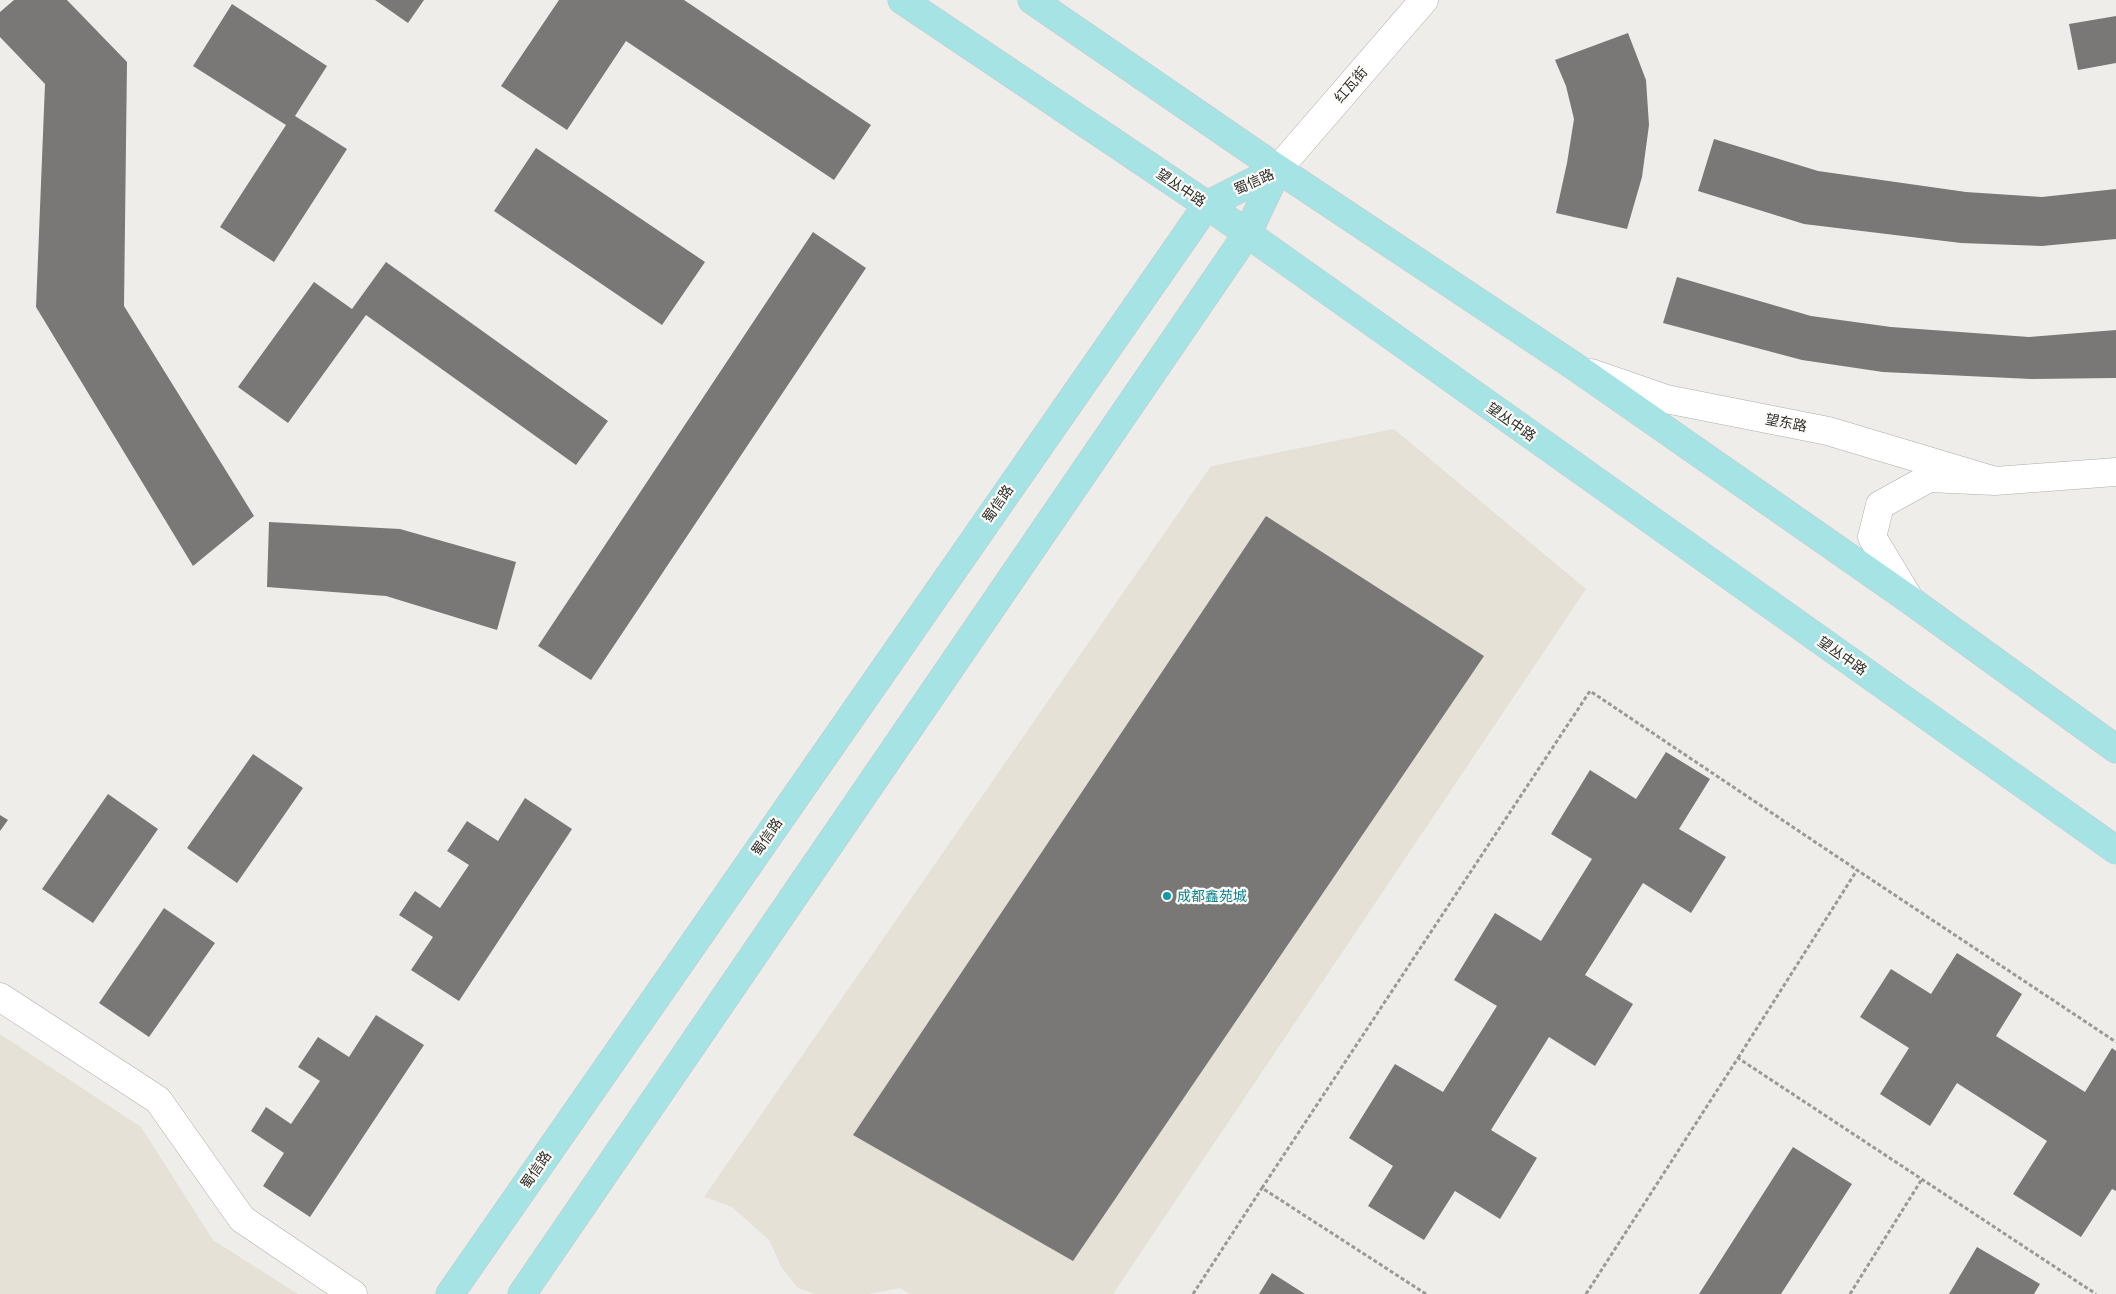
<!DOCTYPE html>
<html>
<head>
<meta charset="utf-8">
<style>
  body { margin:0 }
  canvas { display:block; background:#eeedea }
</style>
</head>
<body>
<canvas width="2116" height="1294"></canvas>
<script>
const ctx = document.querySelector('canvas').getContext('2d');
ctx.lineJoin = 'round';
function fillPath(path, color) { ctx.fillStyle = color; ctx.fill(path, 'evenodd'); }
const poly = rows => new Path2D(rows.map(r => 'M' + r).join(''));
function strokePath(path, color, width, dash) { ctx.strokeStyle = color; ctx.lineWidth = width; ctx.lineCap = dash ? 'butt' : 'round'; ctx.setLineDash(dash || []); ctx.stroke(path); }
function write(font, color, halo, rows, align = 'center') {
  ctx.font = font + ' Lato,"Noto Sans SC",sans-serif'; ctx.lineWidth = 4.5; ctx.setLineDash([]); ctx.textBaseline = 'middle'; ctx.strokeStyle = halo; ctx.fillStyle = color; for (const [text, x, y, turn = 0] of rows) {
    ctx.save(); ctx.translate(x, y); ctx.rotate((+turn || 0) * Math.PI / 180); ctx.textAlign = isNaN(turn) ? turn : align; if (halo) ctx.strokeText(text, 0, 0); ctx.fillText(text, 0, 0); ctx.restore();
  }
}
const built = poly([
  [1394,429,1586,589,1113,1294,910,1294,900,1288,869,1294,816,1294,798,1288,782,1268,769,1240,732,1207,704,1197,1211,466],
  [0,1034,141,1127,213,1240,298,1294,0,1294]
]);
const building = poly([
  [14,0,67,0,127,62,124,306,254,516,193,566,36,307,45,84,0,37,0,12],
  [375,0,424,0,408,23],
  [559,0,684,0,871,125,834,180,626,41,567,130,501,86],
  [232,4,327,66,295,116,347,149,274,262,220,227,286,125,193,66],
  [2116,16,2116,63,2078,70,2069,24],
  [1628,33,1646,80,1649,125,1642,177,1627,229,1556,213,1567,163,1574,119,1566,86,1555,60],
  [1714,139,1818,171,1966,192,2042,197,2116,189,2116,239,2042,246,1961,243,1804,224,1698,191],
  [536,148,705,262,662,325,494,211],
  [813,232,866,268,591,680,538,646],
  [386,262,608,421,576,465,366,315,288,423,238,387,314,282,352,309],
  [1677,277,1811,316,1891,327,2029,337,2116,330,2116,378,2031,379,1883,372,1802,360,1663,323],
  [1266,516,1484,656,1073,1261,853,1135],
  [269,522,400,529,516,562,497,630,386,596,267,587],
  [1666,752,1710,779,1679,829,1726,857,1691,913,1643,883,1585,975,1633,1004,1595,1066,1549,1037,1491,1130,1537,1158,1500,1219,1455,1191,1424,1240,1368,1206,1393,1166,1349,1138,1395,1064,1443,1092,1497,1006,1454,980,1495,913,1541,941,1592,859,1551,834,1590,770,1636,799],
  [253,754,303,788,237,883,187,848],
  [108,794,158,829,93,923,42,889],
  [525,798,572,829,459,1001,411,970,433,937,399,915,415,891,440,908,469,865,447,851,467,821,498,841],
  [0,815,8,820,0,831],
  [164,908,215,943,149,1037,99,1003],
  [1957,953,2022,994,1996,1036,2085,1092,2112,1048,2116,1051,2116,1191,2112,1189,2081,1237,2013,1194,2047,1141,1957,1083,1930,1126,1880,1094,1909,1048,1860,1017,1891,969,1931,994],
  [376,1015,424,1045,310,1217,263,1186,284,1153,251,1131,266,1107,291,1124,320,1081,298,1067,318,1037,349,1057],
  [1793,1147,1852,1184,1781,1294,1699,1294],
  [1977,1247,2040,1284,2034,1294,1949,1294],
  [1272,1273,1305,1294,1259,1294]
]);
const path = poly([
  [1738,1058,1857,870,2116,1042],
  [1193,1294,1262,1188],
  [1426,1294,1262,1188,1590,691,1857,870],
  [1586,1294,1738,1058,2096,1294],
  [1850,1294,1922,1179]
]);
const minor = poly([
  [1278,169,1424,0],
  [1591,373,1666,399,1828,431,1995,481],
  [1910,600,1872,537,1880,505,1929,478,1995,481,2116,472],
  [0,997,158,1100,242,1219,353,1294]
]);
const major = poly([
  [902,0,1207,205,2116,850],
  [1032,0,1278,169,1577,368,1910,600,2116,749],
  [450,1294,1207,205,1278,169],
  [522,1294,1247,234,1278,169]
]);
const markers = [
  [1167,896,5,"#0f9aa8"]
];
const streetNames = [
  ["红瓦街",1351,85,-49],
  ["蜀信路",1254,182,-24],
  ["望丛中路",1181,188,34],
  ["望丛中路",1511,422,35],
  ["望东路",1786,423,11],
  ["蜀信路",998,504,-55],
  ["望丛中路",1842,656,35],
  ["蜀信路",767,837,-55],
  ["蜀信路",536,1170,-55]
];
const cultureNames = [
  ["成都鑫苑城",1177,896]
];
fillPath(built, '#e5e1d7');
fillPath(building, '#797876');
strokePath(minor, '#aeadaa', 29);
strokePath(major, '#c8c8c8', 29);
strokePath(path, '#999996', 3, [4, 2.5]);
strokePath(minor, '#fff', 28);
strokePath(major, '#a6e3e5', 28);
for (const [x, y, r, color] of markers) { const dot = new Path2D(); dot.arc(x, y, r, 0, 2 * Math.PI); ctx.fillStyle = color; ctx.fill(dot); strokePath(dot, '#fcfbf7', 2); }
write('14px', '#2d2d2c', '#fcfbf7', streetNames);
write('14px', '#0d838f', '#fcfbf7', cultureNames, 'left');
</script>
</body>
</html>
